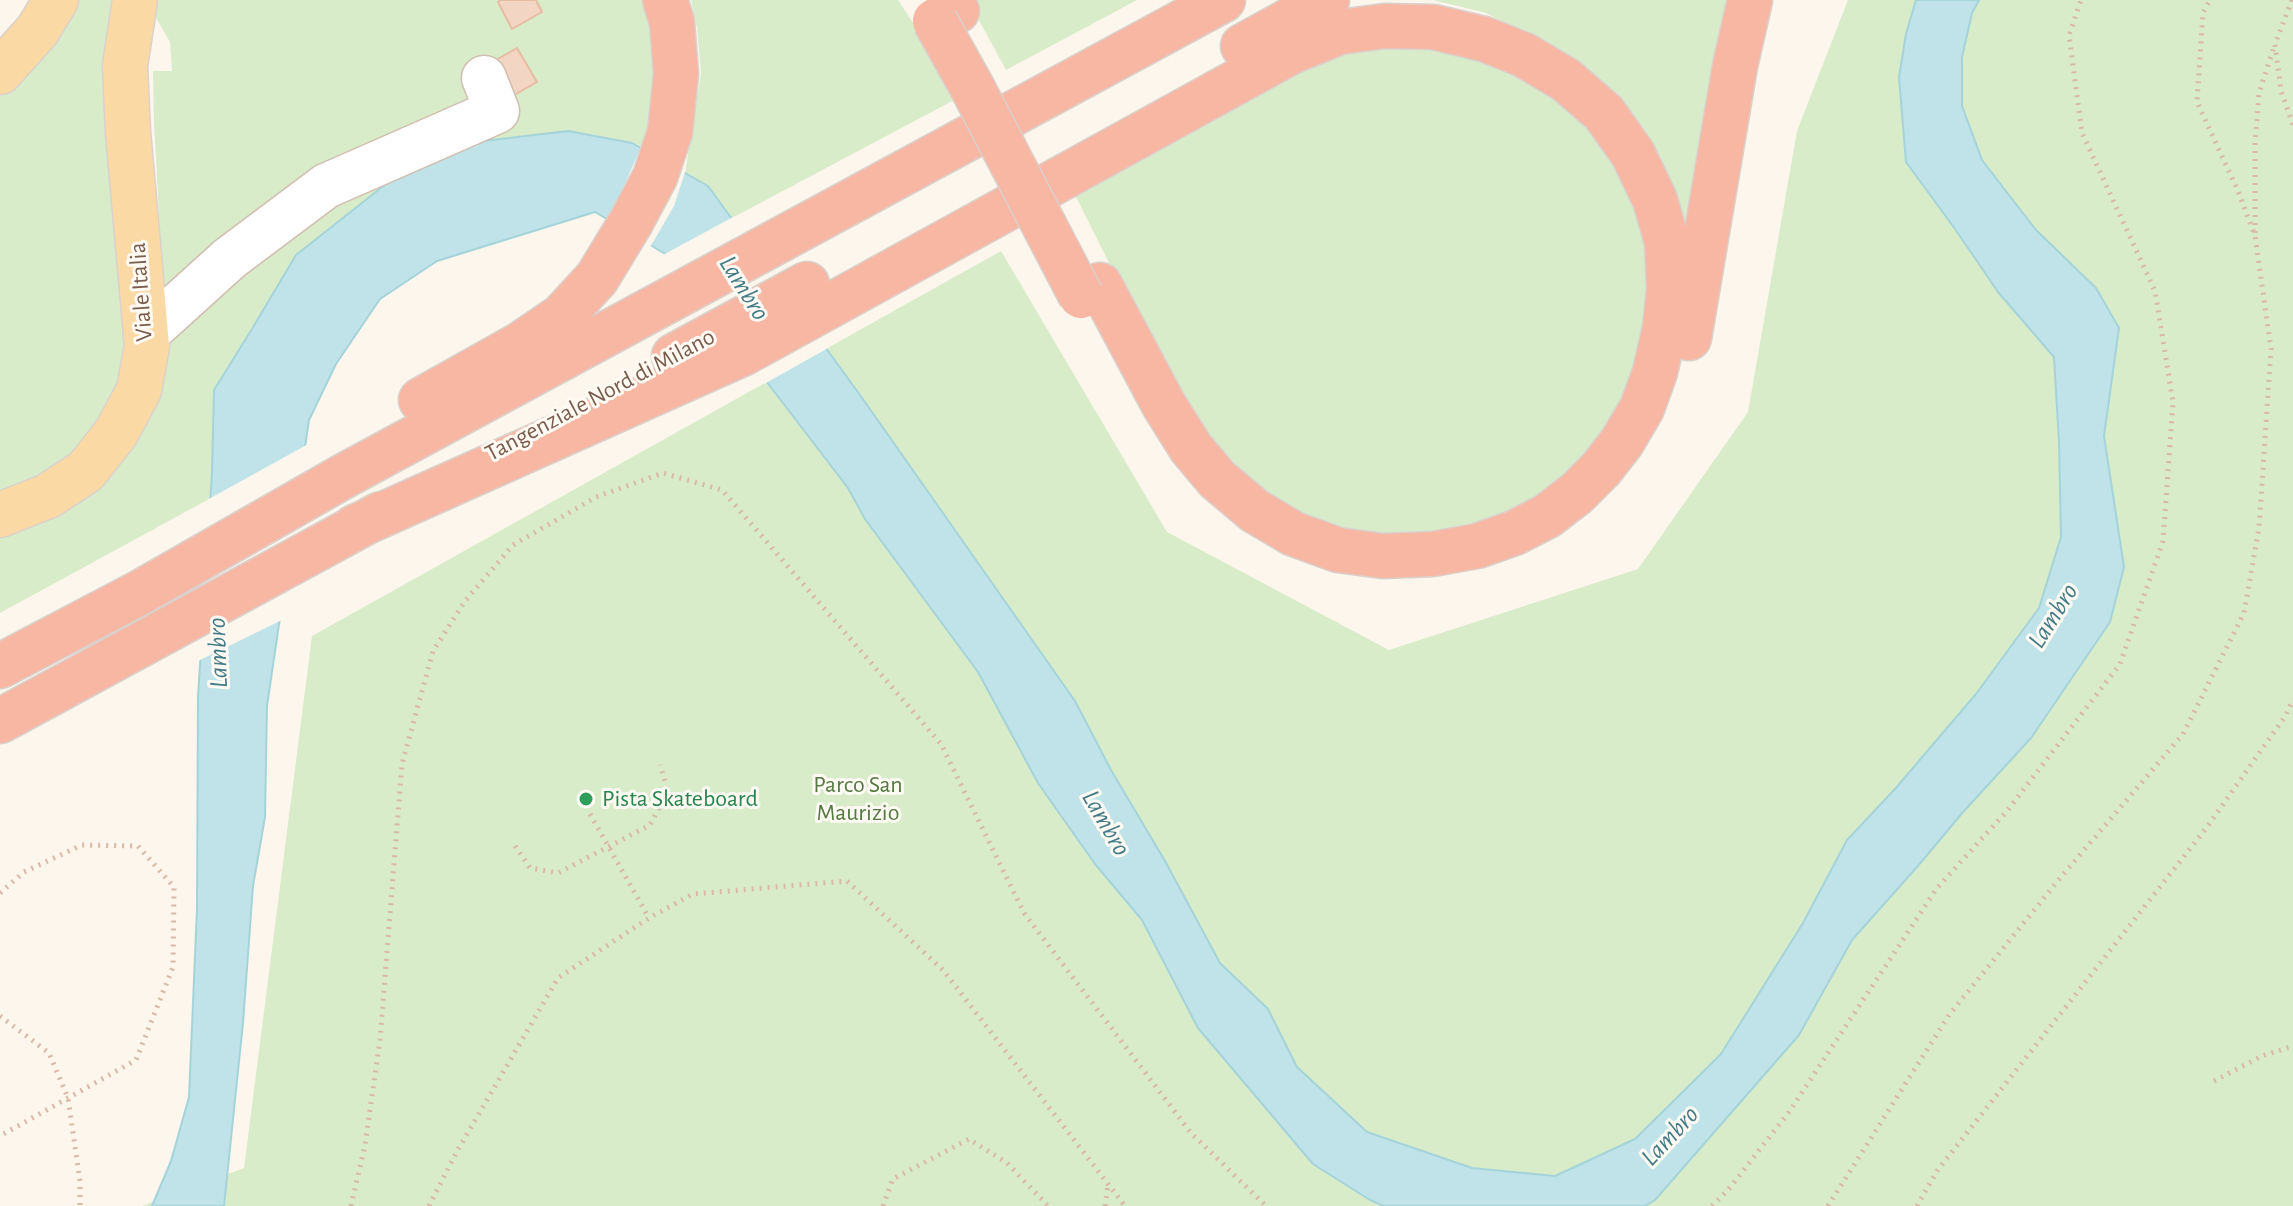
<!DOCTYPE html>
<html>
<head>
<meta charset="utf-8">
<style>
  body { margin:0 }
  canvas { display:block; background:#fdf6ec }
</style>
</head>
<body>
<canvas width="2293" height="1206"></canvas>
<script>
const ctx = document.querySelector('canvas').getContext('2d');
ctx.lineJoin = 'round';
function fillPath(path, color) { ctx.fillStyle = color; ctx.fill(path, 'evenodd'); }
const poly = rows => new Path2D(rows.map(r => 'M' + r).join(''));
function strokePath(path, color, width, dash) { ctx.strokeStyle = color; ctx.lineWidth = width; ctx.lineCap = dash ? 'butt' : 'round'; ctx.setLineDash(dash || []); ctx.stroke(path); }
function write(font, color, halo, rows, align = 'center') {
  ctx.font = font + ' "Alegreya Sans",sans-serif'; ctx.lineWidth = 6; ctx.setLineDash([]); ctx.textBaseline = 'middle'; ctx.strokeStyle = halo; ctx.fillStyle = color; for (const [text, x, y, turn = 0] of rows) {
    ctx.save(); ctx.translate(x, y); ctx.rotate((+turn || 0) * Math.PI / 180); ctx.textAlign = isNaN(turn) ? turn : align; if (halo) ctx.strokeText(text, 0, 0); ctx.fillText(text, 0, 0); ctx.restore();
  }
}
const green = poly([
  [70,0,121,0,130,310,123,388,77,457,0,502,0,89],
  [159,0,652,0,663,56,651,126,641,148,632,143,252,329,214,390,211,498,0,613,0,528,80,498,112,475,136,444,160,391,163,284,154,124,153,71,172,71,170,42,155,16],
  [691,0,898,0,917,29,956,99,732,218,708,186,685,173,701,73,697,28],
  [968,0,1137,0,1006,70],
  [1433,0,1731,0,1691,220,1682,218,1549,46,1486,13],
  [1848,0,2293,0,2293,1206,142,1206,244,1168,312,636,1001,251,1167,532,1389,650,1638,569,1748,412,1797,131],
  [1420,40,1538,80,1602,139,1656,248,1646,363,1606,437,1514,522,1403,537,1351,533,1299,515,1257,486,1224,457,1184,401,1116,277,1073,191,1324,56]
]);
const water = poly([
  [1916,0,1979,0,1972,13,1962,57,1962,106,1982,160,2036,230,2096,288,2119,328,2104,436,2124,567,2110,622,2031,738,1964,811,1917,867,1852,940,1799,1035,1655,1200,1645,1206,1384,1206,1370,1200,1313,1164,1198,1028,1142,920,1095,864,1038,783,978,672,865,519,848,488,672,258,595,212,437,261,380,299,336,364,309,420,267,706,265,817,253,886,243,1023,224,1206,152,1206,171,1161,189,1097,197,909,198,697,212,472,214,390,252,329,296,255,391,180,475,142,568,131,632,143,708,186,860,395,1075,701,1111,770,1165,861,1220,963,1268,1009,1297,1067,1367,1132,1472,1168,1555,1176,1635,1139,1721,1054,1803,923,1847,840,1895,789,1976,694,2039,608,2061,537,2059,442,2054,357,1998,292,1955,229,1906,162,1899,77,1906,34,1916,0]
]);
const pier = poly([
  [642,145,686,169,674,206,649,249,607,224],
  [735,216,830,347,764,384,669,261,661,256],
  [310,443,284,619,196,662,207,500]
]);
const building = poly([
  [501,0,536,0,542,12,512,29,498,2,501,0],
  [517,48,537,82,509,98,489,64,517,48]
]);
const path = poly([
  [2292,0,2275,44,2281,91,2293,125],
  [2255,233,2255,143,2259,93,2275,44],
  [590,814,649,918],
  [515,846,530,868,558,873,650,825,668,791,660,765],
  [0,893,24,872,82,845,138,846,174,887,173,967,136,1060,0,1136],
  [0,1016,49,1053,68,1098,80,1181,80,1206],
  [2214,1081,2262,1056,2293,1046],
  [351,1206,365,1145,380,1040,402,764,433,651,465,601,513,545,596,497,663,473,722,490,941,744,1024,913,1191,1133,1266,1206],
  [429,1206,456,1153,558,978,649,918,693,894,847,881,943,970,1125,1206],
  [883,1206,893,1179,969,1139,1007,1163,1048,1206],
  [1105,1206,1108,1185],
  [1712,1206,1728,1190,1789,1112,1937,888,2007,811,2120,664,2163,541,2173,402,2155,291,2082,133,2069,35,2081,0],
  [1828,1206,1949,1015,2061,877,2183,734,2244,613,2259,528,2271,349,2255,236,2238,191,2197,102,2203,13,2210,0],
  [1917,1206,1937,1171,2207,827,2286,715,2293,699]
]);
const minor = poly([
  [146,334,230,258,326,186,497,111,484,78]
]);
const major = poly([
  [0,72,37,31,56,0],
  [0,515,48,496,86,471,116,433,139,390,147,346,128,132,125,66,135,0]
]);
const highway = poly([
  [950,0,957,11],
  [1243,46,1327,0],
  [1689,338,1735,66,1750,0],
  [674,356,807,284],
  [421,400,521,344,562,316,597,278,631,222,655,177,670,132,676,74,672,22,665,0],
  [355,527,744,353,1291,52,1340,32,1385,26,1433,27,1484,39,1524,55,1566,80,1604,113,1633,154,1655,200,1667,242,1669,288,1665,328,1655,372,1642,408,1622,442,1601,469,1577,493,1547,516,1514,533,1477,546,1433,554,1383,556,1338,550,1294,534,1255,511,1217,479,1191,448,1164,405,1100,285],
  [0,666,141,592,344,476,1223,0],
  [0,721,381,514]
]);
const highwayBridge = poly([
  [935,21,973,89,1081,296]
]);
const markers = [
  [586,799,8,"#2e9e5b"]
];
const streetNames = [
  ["Viale Italia",141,292,-94],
  ["Tangenziale Nord di Milano",600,395,-28]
];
const parkNames = [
  ["Parco San",858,785],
  ["Maurizio",858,813]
];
const leisureNames = [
  ["Pista Skateboard",602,799]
];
const waterNames = [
  ["Lambro",744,288,58],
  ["Lambro",2053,616,-58],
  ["Lambro",218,653,-92],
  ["Lambro",1106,823,60],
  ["Lambro",1670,1136,-47]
];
fillPath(green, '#d8ecc9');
fillPath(water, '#bfe3e8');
strokePath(water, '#a5d3da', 2);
fillPath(pier, '#fdf6ec');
fillPath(building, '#f3d5c3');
strokePath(building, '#e6bba3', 2);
strokePath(minor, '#d1beb0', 47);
strokePath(major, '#dad1cd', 47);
strokePath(highway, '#dad1cd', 47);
strokePath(path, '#d9b8a5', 5, [2, 6]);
strokePath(minor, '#fff', 44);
strokePath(major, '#fbd9a5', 44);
strokePath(highway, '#f7b7a3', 44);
strokePath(highwayBridge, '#dad1cd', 47, []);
strokePath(highwayBridge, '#f7b7a3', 44);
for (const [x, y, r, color] of markers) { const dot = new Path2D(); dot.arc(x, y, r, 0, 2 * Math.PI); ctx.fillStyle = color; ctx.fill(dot); strokePath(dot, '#fffaf3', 3); }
write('24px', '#7a5c4d', '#fffaf3', streetNames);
write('24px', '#537a41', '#fffaf3', parkNames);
write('24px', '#27864d', '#fffaf3', leisureNames, 'left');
write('italic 26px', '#437c86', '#fffaf3', waterNames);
</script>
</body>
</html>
